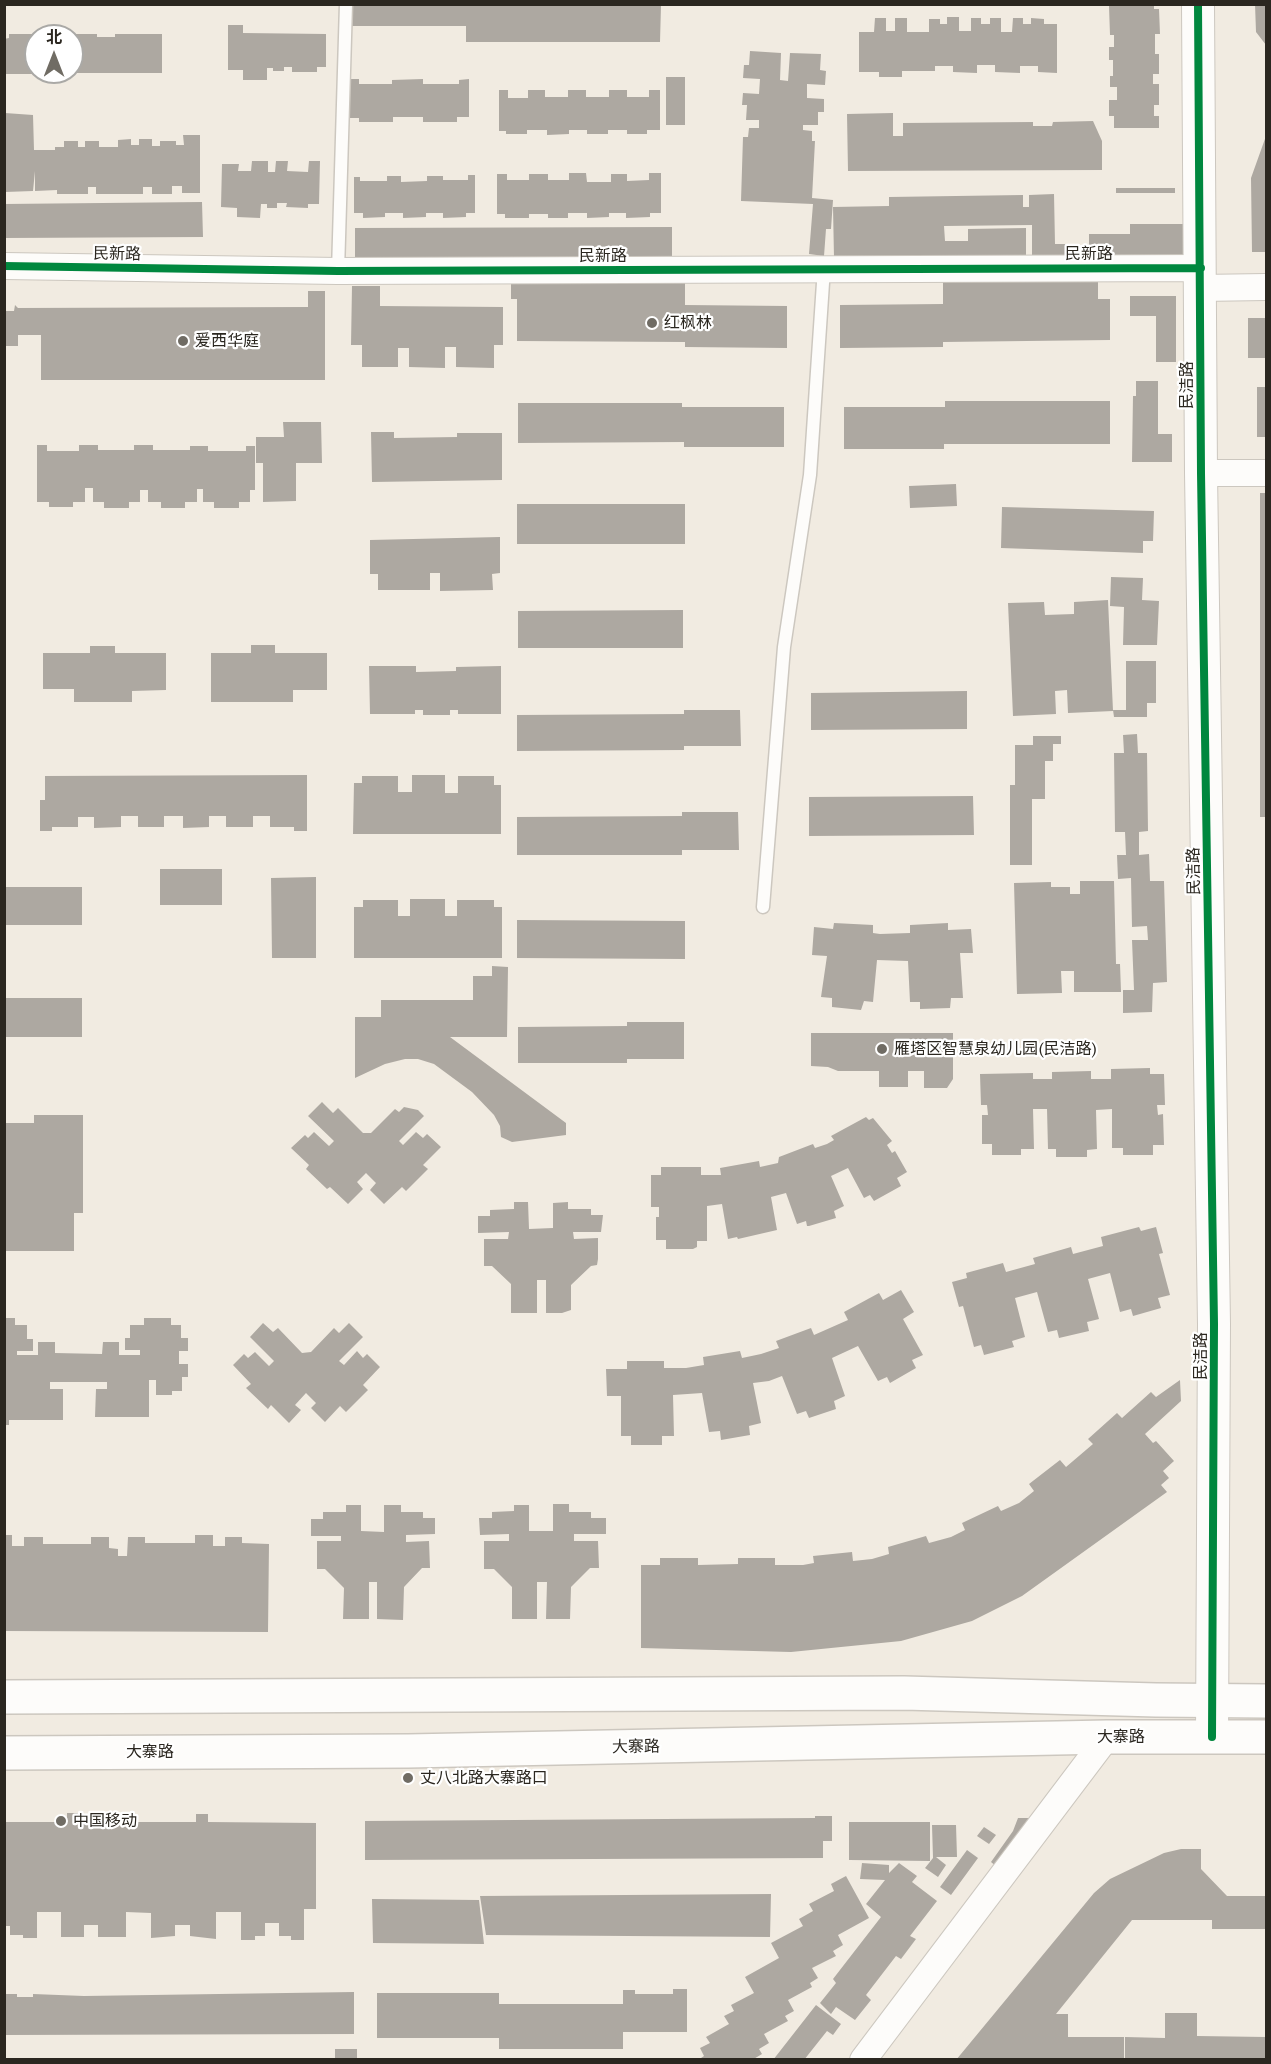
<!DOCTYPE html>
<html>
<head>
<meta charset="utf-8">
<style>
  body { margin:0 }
  #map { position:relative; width:1271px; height:2064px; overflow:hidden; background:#f1ebe1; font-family:"Crimson Pro","Noto Sans SC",serif }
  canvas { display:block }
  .frame { position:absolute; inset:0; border:6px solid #2b2720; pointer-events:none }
  .north { position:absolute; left:24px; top:24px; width:60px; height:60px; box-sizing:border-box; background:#fff; border:2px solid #aaa9a6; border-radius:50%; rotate:0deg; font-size:16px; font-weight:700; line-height:24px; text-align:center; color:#2b2720 }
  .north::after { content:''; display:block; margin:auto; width:21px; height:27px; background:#706c64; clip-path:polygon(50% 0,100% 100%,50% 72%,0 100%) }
</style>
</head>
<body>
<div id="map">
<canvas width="1271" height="2064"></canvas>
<div class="frame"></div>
<div class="north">北</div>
</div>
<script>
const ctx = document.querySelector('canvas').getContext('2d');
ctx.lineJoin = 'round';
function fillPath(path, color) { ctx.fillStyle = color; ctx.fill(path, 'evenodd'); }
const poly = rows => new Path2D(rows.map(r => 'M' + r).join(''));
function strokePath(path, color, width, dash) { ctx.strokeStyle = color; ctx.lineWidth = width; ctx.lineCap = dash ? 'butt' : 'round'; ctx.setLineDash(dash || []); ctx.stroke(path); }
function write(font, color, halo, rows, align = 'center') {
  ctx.font = font + ' "Crimson Pro","Noto Sans SC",serif'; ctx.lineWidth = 4.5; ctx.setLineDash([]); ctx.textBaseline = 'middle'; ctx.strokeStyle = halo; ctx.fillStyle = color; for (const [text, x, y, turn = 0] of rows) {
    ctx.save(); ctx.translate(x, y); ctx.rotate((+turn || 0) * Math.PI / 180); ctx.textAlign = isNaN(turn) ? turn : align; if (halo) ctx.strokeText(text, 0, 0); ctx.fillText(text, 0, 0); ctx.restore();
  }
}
const building = poly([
  [1114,4,1154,4,1154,9,1159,9,1160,34,1155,34,1155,54,1159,54,1159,74,1153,74,1153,84,1159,84,1159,105,1154,105,1154,116,1159,116,1159,128,1114,128,1114,116,1109,116,1109,100,1117,100,1117,87,1110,87,1110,76,1113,76,1113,60,1109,60,1109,47,1114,47,1114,35,1110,35,1109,6],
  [1255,4,1266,4,1266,45,1256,32],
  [350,5,661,5,660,42,466,42,466,26,350,26],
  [947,17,959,17,959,31,971,31,971,18,981,18,981,24,990,24,990,18,1001,18,1001,32,1012,32,1013,18,1023,18,1023,24,1031,24,1031,18,1044,19,1044,24,1057,24,1057,73,1038,72,1038,66,1020,66,1020,73,995,72,995,65,977,65,977,73,953,72,953,66,935,66,935,71,902,71,902,77,879,77,879,72,859,72,859,32,874,32,875,18,886,18,886,31,895,31,895,18,907,18,907,32,929,32,929,19,940,19,940,24,947,24],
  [228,25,243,25,243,33,326,34,326,67,317,67,317,72,292,72,292,67,284,67,284,71,273,71,273,68,267,68,267,80,243,80,243,70,228,70],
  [9,34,36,34,36,74,4,74,4,39,9,38],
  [62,34,97,34,97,37,115,37,115,34,162,34,162,73,72,73,72,36,62,36],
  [750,51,781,53,780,80,788,81,790,53,821,54,820,70,826,71,825,85,807,84,807,98,824,99,824,112,818,112,818,125,803,125,803,130,812,131,812,141,815,141,812,198,833,200,831,229,826,229,824,256,809,254,813,204,741,201,743,137,748,137,749,128,759,128,759,120,746,120,747,105,742,105,743,93,759,94,760,79,743,78,744,65,749,65],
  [666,77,685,77,685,125,666,125],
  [350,79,359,79,359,84,392,84,392,80,423,79,423,84,459,84,459,80,469,79,469,117,457,117,457,122,423,122,423,117,393,117,393,122,359,122,359,118,350,118],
  [499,90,508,90,508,98,528,98,528,90,545,90,545,97,568,97,568,90,586,90,586,97,609,97,609,90,627,90,627,97,649,97,649,90,660,90,660,130,647,130,647,134,627,134,627,130,608,130,608,134,587,134,587,130,569,130,569,134,547,135,547,130,527,130,527,134,506,134,506,131,499,131],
  [5,113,33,115,34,150,55,150,55,147,64,147,64,141,78,141,78,147,85,147,85,141,99,141,99,147,118,147,118,140,131,139,131,145,139,145,139,139,152,139,152,146,160,146,160,141,176,141,176,145,184,145,183,135,200,135,200,193,182,193,182,186,172,186,172,194,152,194,152,187,143,187,143,194,96,194,96,187,88,187,88,194,57,194,57,190,35,191,35,171,33,191,5,192],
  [893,113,893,136,903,136,903,123,1033,122,1033,126,1052,126,1053,122,1093,121,1102,141,1102,170,848,171,847,114],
  [1266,136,1266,252,1252,252,1251,178],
  [252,161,268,161,268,172,275,172,276,161,288,161,287,171,308,172,309,161,320,161,319,204,308,204,308,208,286,207,287,203,277,203,277,208,267,208,267,204,261,204,260,218,237,217,237,208,221,207,222,164,239,164,238,171,251,171],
  [569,173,586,173,587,182,611,182,611,174,627,174,627,181,649,180,649,173,661,173,661,213,650,213,650,217,626,218,626,213,609,213,609,217,587,218,587,213,568,213,568,218,548,218,548,214,529,214,529,218,505,218,505,214,497,214,497,174,507,174,507,180,529,180,529,174,548,174,548,180,569,180],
  [468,175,475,175,475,213,466,213,466,217,443,218,443,213,426,213,426,217,403,218,403,213,385,213,385,217,363,218,363,213,354,213,354,177,360,177,360,181,387,181,387,176,401,176,401,182,427,181,427,176,443,176,443,180,468,180],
  [1116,188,1175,188,1175,193,1116,193],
  [1054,194,1055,244,1077,244,1077,261,1032,256,1032,225,944,226,945,241,968,241,968,229,1026,228,1026,256,834,258,833,207,889,206,889,197,1023,195,1023,207,1029,207,1029,195],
  [202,202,203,237,4,238,4,204],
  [1130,224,1188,224,1188,260,1089,260,1089,234,1130,234],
  [672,227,672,257,355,259,355,228],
  [511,277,685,278,685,305,787,306,787,348,685,347,685,342,517,341,517,299,511,299],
  [1098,278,1098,299,1110,299,1110,340,943,342,943,347,840,348,840,305,943,304,943,279],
  [352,286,380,286,380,306,503,307,503,345,494,345,494,368,456,367,456,347,445,347,445,368,409,367,409,348,398,348,398,367,362,367,362,345,351,345],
  [308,291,325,291,325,380,41,380,41,335,18,335,18,346,4,346,4,311,14,311,15,305,18,308,308,307],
  [1130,296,1176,296,1176,362,1156,362,1156,316,1130,316],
  [1248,318,1266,318,1266,358,1248,358],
  [1136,381,1158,381,1158,434,1172,434,1172,462,1132,462,1133,396,1136,396],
  [1257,387,1266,387,1266,437,1257,437],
  [945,401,1110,401,1110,444,944,444,944,449,844,449,844,407,945,407],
  [518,403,682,403,682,407,784,407,784,447,684,447,684,442,518,443],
  [283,422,321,422,322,463,296,463,296,501,263,502,263,463,256,463,256,437,284,437],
  [371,432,394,432,394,438,457,437,457,433,502,433,502,480,372,482],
  [37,445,47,445,47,451,79,451,79,445,98,445,98,450,134,450,134,445,153,445,153,450,190,450,190,446,208,446,208,451,246,451,246,446,255,446,255,490,250,490,250,502,239,502,239,508,214,508,214,502,203,502,203,489,197,489,197,502,185,502,185,508,161,508,161,502,148,502,148,490,140,490,140,502,129,502,129,508,104,508,104,502,93,502,93,488,85,488,85,502,73,502,73,507,49,507,49,502,37,502],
  [956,484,957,506,910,508,909,486],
  [1260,493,1266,493,1266,817,1260,817],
  [517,504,685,504,685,544,517,544],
  [1002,507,1154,511,1153,541,1143,541,1143,553,1001,548],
  [500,537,500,573,492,574,493,590,440,591,440,573,430,573,430,590,378,590,378,574,370,574,370,540],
  [1111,577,1143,578,1142,600,1159,601,1157,645,1123,645,1124,607,1110,606],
  [1108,600,1113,711,1068,713,1067,690,1055,691,1056,714,1013,716,1008,603,1044,602,1045,615,1074,614,1074,602],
  [683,610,683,648,518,648,518,611],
  [251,645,275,645,275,653,327,653,327,690,293,690,293,702,211,702,211,653,251,653],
  [90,646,115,646,115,653,166,653,166,690,132,691,132,702,74,702,74,689,43,689,43,653,90,653],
  [1126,661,1156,661,1156,703,1147,703,1147,717,1114,717,1113,710,1126,710],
  [369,666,416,666,416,672,456,671,456,667,501,666,501,714,458,714,458,710,450,710,450,715,423,715,423,710,415,710,415,714,370,714],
  [967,691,967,729,811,730,811,693],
  [684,710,740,710,741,746,684,746,684,750,517,751,517,715,684,714],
  [1137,734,1138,753,1147,753,1148,831,1139,832,1139,855,1149,854,1150,881,1164,881,1167,982,1153,983,1152,1012,1123,1013,1123,990,1134,990,1132,940,1148,940,1147,926,1132,927,1131,878,1118,879,1117,855,1126,855,1125,832,1115,832,1114,753,1124,753,1123,735],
  [1033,736,1061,736,1061,744,1053,744,1053,761,1045,761,1045,799,1032,799,1032,865,1010,865,1010,785,1015,785,1015,745,1033,745],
  [307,775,307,831,294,831,294,827,270,827,270,816,253,816,253,827,226,827,226,816,209,816,209,827,183,828,183,816,164,816,164,827,138,827,138,816,121,816,121,827,94,828,94,817,78,817,78,827,52,827,52,831,40,831,40,800,45,800,45,776],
  [412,775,445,775,445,793,458,793,458,776,494,776,494,785,501,785,501,834,353,834,354,783,362,783,362,776,398,776,398,792,412,792],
  [973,796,974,835,809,836,809,797],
  [682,812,738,812,739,850,682,850,682,855,517,855,517,817,682,816],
  [160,869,222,869,222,905,160,905],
  [316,877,316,958,272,958,271,878],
  [1080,881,1114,881,1116,964,1120,964,1121,992,1074,992,1074,971,1061,971,1062,993,1017,994,1014,883,1051,882,1051,887,1070,887,1070,894,1080,894],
  [4,887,82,887,82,925,4,925],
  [410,899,445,899,445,916,457,916,457,900,494,900,494,907,502,907,502,958,354,958,354,907,363,907,363,900,398,900,398,916,410,916],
  [517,920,685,921,685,959,517,958],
  [834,923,873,925,873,933,880,934,910,933,910,925,948,923,948,930,971,929,973,953,960,953,963,998,951,998,950,1008,920,1009,920,1002,910,1002,908,961,877,960,873,1002,864,1001,861,1010,832,1007,832,998,821,997,827,956,812,955,814,927,833,929],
  [492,966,508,967,507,1037,450,1037,566,1123,566,1135,512,1142,501,1137,500,1126,494,1115,472,1092,434,1064,418,1059,405,1059,385,1064,355,1078,355,1017,381,1017,381,1000,473,1000,473,976,492,976],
  [5,998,82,998,82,1037,5,1037],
  [627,1022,684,1022,684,1059,627,1059,627,1063,518,1063,518,1027,627,1026],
  [811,1033,953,1033,953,1079,947,1088,924,1088,924,1071,908,1071,908,1087,879,1087,879,1071,838,1071,828,1067,811,1066],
  [1150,1068,1150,1074,1164,1074,1165,1105,1157,1105,1158,1115,1163,1114,1164,1145,1153,1145,1153,1155,1123,1155,1123,1148,1112,1148,1112,1109,1096,1110,1097,1149,1087,1150,1087,1157,1056,1157,1056,1149,1048,1149,1047,1109,1033,1109,1034,1149,1021,1149,1021,1155,992,1155,992,1144,982,1144,982,1115,988,1115,987,1105,981,1105,980,1074,1033,1073,1033,1079,1052,1079,1052,1072,1091,1071,1091,1079,1111,1079,1111,1069],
  [322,1102,333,1113,338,1108,363,1133,371,1133,395,1109,399,1112,404,1107,418,1110,424,1116,399,1141,403,1145,416,1132,423,1138,427,1134,441,1147,423,1165,428,1169,406,1191,402,1187,384,1204,370,1190,376,1183,366,1173,357,1182,363,1189,348,1204,330,1187,327,1189,306,1169,309,1165,291,1148,305,1135,308,1138,314,1132,329,1146,334,1141,308,1116],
  [34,1115,83,1115,83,1213,74,1213,74,1251,4,1251,4,1123,34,1123],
  [866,1117,869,1120,873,1118,892,1141,887,1145,892,1153,895,1151,907,1172,897,1178,901,1186,874,1201,870,1195,864,1198,848,1168,831,1176,844,1206,834,1211,836,1218,809,1226,807,1226,806,1221,797,1224,786,1193,771,1197,777,1230,738,1239,737,1237,728,1239,722,1204,707,1206,707,1241,697,1241,697,1247,693,1249,666,1249,666,1240,656,1240,656,1217,659,1217,659,1207,651,1207,651,1175,661,1175,661,1167,701,1167,701,1175,721,1175,720,1168,759,1161,760,1167,778,1163,779,1157,813,1144,815,1148,827,1144,834,1140,831,1136],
  [514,1202,528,1202,529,1229,553,1228,553,1203,568,1202,568,1209,591,1209,591,1215,603,1215,601,1232,573,1232,574,1239,598,1238,598,1259,597,1265,591,1266,571,1285,571,1310,562,1313,546,1313,546,1280,537,1280,537,1313,511,1313,511,1284,492,1266,484,1266,484,1239,508,1239,509,1232,478,1233,478,1216,490,1216,490,1210,514,1209],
  [1139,1227,1141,1231,1156,1227,1163,1253,1159,1254,1170,1295,1158,1298,1161,1308,1133,1316,1131,1309,1120,1312,1110,1273,1088,1279,1099,1319,1087,1322,1089,1331,1059,1338,1057,1330,1048,1332,1037,1292,1015,1298,1025,1337,1012,1341,1014,1347,984,1355,981,1345,974,1347,963,1306,959,1307,952,1282,967,1278,966,1273,1003,1263,1006,1272,1035,1264,1033,1258,1071,1247,1073,1254,1103,1246,1101,1237],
  [901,1290,914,1312,903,1319,923,1355,912,1360,916,1368,890,1383,887,1377,878,1381,858,1346,832,1358,845,1396,834,1401,836,1409,809,1418,806,1411,797,1414,782,1376,769,1381,753,1383,761,1423,749,1426,750,1435,721,1440,720,1431,709,1432,702,1393,673,1395,674,1436,662,1436,662,1445,631,1445,631,1436,621,1436,621,1396,607,1396,606,1369,627,1369,627,1361,664,1361,664,1368,686,1368,704,1365,703,1357,740,1351,742,1358,761,1354,779,1348,776,1341,811,1328,814,1335,848,1320,844,1312,879,1293,883,1300],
  [4,1318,15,1318,15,1325,27,1325,27,1339,33,1339,33,1351,17,1351,17,1355,38,1355,38,1342,55,1342,55,1353,102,1354,103,1342,119,1342,119,1355,140,1355,140,1350,125,1350,125,1338,130,1338,130,1325,144,1325,144,1318,171,1318,171,1325,181,1325,181,1338,188,1338,188,1351,179,1351,179,1364,188,1364,188,1377,182,1377,182,1391,172,1391,172,1395,156,1395,156,1380,149,1380,149,1417,95,1417,96,1389,107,1389,107,1382,50,1382,50,1389,63,1389,63,1420,9,1420,9,1425,4,1425],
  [263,1323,273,1332,278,1328,302,1353,311,1352,334,1328,339,1333,349,1323,363,1337,339,1361,344,1365,357,1351,363,1358,367,1354,380,1367,363,1385,368,1390,346,1412,340,1406,325,1422,311,1408,316,1403,306,1393,295,1405,301,1410,289,1423,271,1405,268,1409,246,1388,251,1384,233,1365,244,1354,248,1358,255,1352,269,1366,274,1361,250,1337],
  [1180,1380,1181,1401,1145,1434,1153,1443,1156,1441,1174,1461,1163,1471,1169,1478,1161,1485,1167,1492,1022,1596,972,1621,901,1641,791,1652,641,1648,641,1565,660,1565,660,1558,698,1558,698,1565,738,1564,738,1558,775,1558,775,1565,803,1565,814,1563,813,1556,852,1552,853,1561,872,1559,889,1554,888,1547,926,1536,929,1543,951,1537,965,1530,962,1523,998,1506,1001,1511,1019,1503,1034,1491,1029,1484,1060,1460,1066,1467,1093,1444,1088,1439,1117,1413,1122,1418,1151,1392,1156,1397],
  [553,1504,569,1504,569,1512,591,1512,591,1518,606,1518,606,1534,574,1534,574,1541,598,1541,599,1568,590,1568,571,1587,570,1619,546,1619,547,1582,537,1582,537,1619,512,1619,512,1587,494,1569,484,1569,484,1541,509,1541,509,1534,480,1535,479,1518,492,1518,492,1512,514,1511,514,1505,529,1505,529,1531,553,1531],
  [346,1505,361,1505,361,1531,384,1532,384,1505,401,1505,401,1512,423,1512,423,1518,435,1518,435,1534,406,1535,406,1542,429,1541,430,1568,422,1568,404,1587,403,1620,377,1619,377,1582,369,1582,369,1619,343,1619,344,1588,325,1569,317,1569,317,1541,341,1541,341,1536,311,1536,311,1519,323,1519,323,1512,346,1512],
  [4,1535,12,1535,12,1546,24,1546,24,1537,43,1537,43,1544,91,1544,91,1537,109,1537,109,1548,118,1549,118,1556,127,1556,128,1537,145,1537,145,1543,195,1543,195,1535,213,1535,213,1546,225,1546,225,1537,242,1537,242,1543,269,1544,268,1632,4,1631],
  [67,1813,79,1813,79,1822,196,1822,196,1814,208,1814,208,1822,316,1823,316,1909,304,1909,304,1940,291,1940,291,1936,279,1936,279,1923,265,1923,265,1936,255,1936,255,1940,241,1940,241,1912,216,1912,216,1939,190,1936,190,1925,175,1925,175,1936,151,1938,151,1913,126,1912,126,1937,98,1937,98,1925,84,1925,84,1937,61,1937,61,1912,37,1912,37,1938,23,1938,23,1935,10,1935,10,1926,4,1926,4,1822,67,1822],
  [815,1816,832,1816,832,1841,823,1841,823,1858,365,1860,365,1821,815,1818],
  [1018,1818,1037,1818,997,1867,991,1862,1013,1831],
  [849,1822,930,1822,930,1861,849,1860],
  [932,1825,956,1825,957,1857,936,1857,946,1865,938,1877,925,1868,933,1858],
  [984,1827,996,1835,989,1844,977,1836],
  [1181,1849,1201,1849,1201,1869,1227,1896,1266,1896,1266,1929,1212,1929,1212,1920,1132,1920,1056,2014,1068,2014,1068,2037,1124,2037,1124,2060,956,2060,1094,1893,1110,1879,1164,1853],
  [967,1850,978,1858,951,1895,940,1887],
  [862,1863,889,1865,889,1873,899,1863,917,1876,912,1882,937,1901,910,1936,916,1939,901,1959,896,1956,866,1995,871,2000,855,2020,836,2007,831,2014,820,2003,836,1983,833,1979,881,1917,866,1904,885,1880,860,1879],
  [846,1876,869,1918,838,1935,843,1945,833,1951,836,1956,812,1968,818,1978,810,1983,812,1987,788,2000,794,2011,785,2016,788,2021,764,2034,769,2043,759,2049,762,2054,752,2060,698,2060,704,2056,700,2048,710,2043,706,2037,729,2024,724,2016,734,2011,731,2005,754,1993,745,1977,779,1958,771,1943,803,1926,799,1919,813,1911,809,1904,834,1891,831,1884],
  [771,1894,770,1937,486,1935,480,1896],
  [372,1899,479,1900,484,1944,373,1943],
  [673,1989,687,1989,687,2032,623,2032,623,2049,499,2049,499,2038,377,2038,377,1993,499,1993,499,2004,623,2004,623,1990,635,1990,635,1994,673,1994],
  [354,1992,354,2034,4,2035,4,1994,17,1994,17,1997,33,1997,33,1994,84,1996],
  [816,2005,841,2024,833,2035,827,2031,804,2060,773,2060],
  [1165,2013,1197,2013,1197,2036,1266,2037,1266,2060,1125,2060,1125,2037,1165,2038],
  [335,2049,357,2049,357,2060,335,2060]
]);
const service = poly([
  [338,271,346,4],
  [763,907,784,647,810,475,824,268]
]);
const minor = poly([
  [4,266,338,271,1201,268],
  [1200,288,1266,287],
  [1201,473,1266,473],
  [863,2060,1107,1737]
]);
const tertiary = poly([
  [1198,4,1201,473,1214,1324,1212,1737]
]);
const secondary = poly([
  [4,1697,904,1693,1156,1700,1266,1701],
  [4,1753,408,1751,1107,1737,1266,1737]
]);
const cycleway = poly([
  [1198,4,1201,473,1214,1324,1212,1737],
  [4,266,338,271,1201,268]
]);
const markers = [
  [652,323,6,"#706c64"],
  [183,341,6,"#706c64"],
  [882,1049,6,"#706c64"],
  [408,1778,6,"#706c64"],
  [61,1821,6,"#706c64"]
];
const streetNames = [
  ["民新路",117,254,1],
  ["民新路",1089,254],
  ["民新路",603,256],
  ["民洁路",1187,385,-90],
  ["民洁路",1194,871,-91],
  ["民洁路",1201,1356,-90],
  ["大寨路",1121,1737],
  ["大寨路",636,1747,-1],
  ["大寨路",150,1752]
];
const poiNames = [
  ["红枫林",664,323],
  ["爱西华庭",195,341],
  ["雁塔区智慧泉幼儿园(民洁路)",894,1049],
  ["丈八北路大寨路口",420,1778],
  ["中国移动",73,1821]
];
fillPath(building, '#ada8a1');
strokePath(service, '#ccc7bf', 15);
strokePath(minor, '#ccc7bf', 28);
strokePath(tertiary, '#ccc7bf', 34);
strokePath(secondary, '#ccc7bf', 36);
strokePath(service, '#fdfcfa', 12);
strokePath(minor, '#fdfcfa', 26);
strokePath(tertiary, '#fdfcfa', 32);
strokePath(secondary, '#fdfcfa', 33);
strokePath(cycleway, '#00873e', 8);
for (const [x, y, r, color] of markers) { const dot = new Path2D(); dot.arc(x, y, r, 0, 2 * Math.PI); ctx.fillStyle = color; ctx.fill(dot); strokePath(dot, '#fff', 2); }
write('16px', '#2b2720', '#fff', streetNames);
write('16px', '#2b2720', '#fff', poiNames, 'left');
</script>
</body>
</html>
